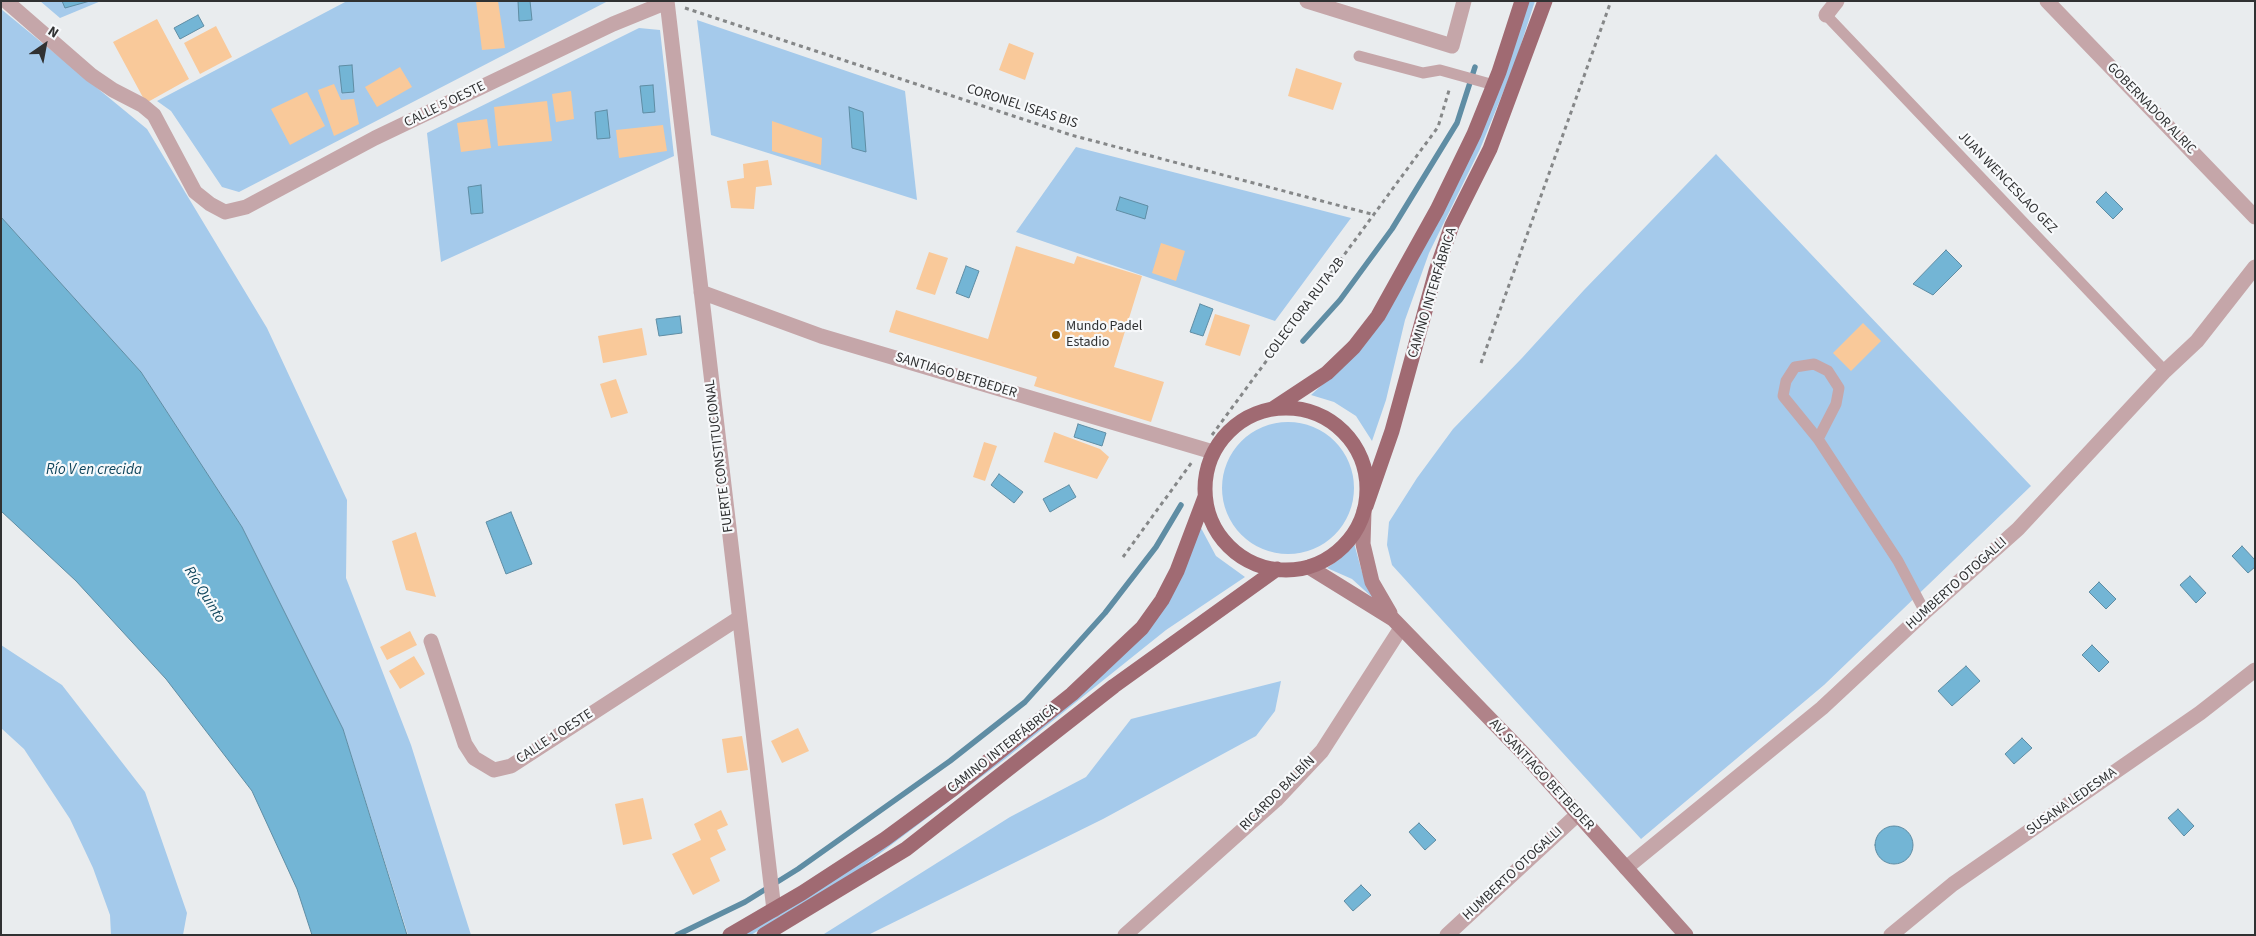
<!DOCTYPE html>
<html>
<head>
<meta charset="utf-8">
<style>
  body { margin:0 }
  #map { position:relative; width:2256px; height:936px; overflow:hidden; background:#e9ecee; font-family:"Source Sans 3",sans-serif }
  canvas { display:block }
  .frame { position:absolute; inset:0; border:2px solid #303132; pointer-events:none }
  .north { position:absolute; left:20px; top:20px; width:50px; height:50px; -webkit-text-stroke:4px #f7f9fb; paint-order:stroke; rotate:33deg; font-size:14px; font-weight:700; line-height:20px; text-align:center; color:#303132 }
  .north::after { content:''; display:block; margin:auto; width:18px; height:22px; background:#303132; clip-path:polygon(50% 0,100% 100%,50% 72%,0 100%) }
</style>
</head>
<body>
<div id="map">
<canvas width="2256" height="936"></canvas>
<div class="frame"></div>
<div class="north">N</div>
</div>
<script>
const ctx = document.querySelector('canvas').getContext('2d');
ctx.lineJoin = 'round';
function fillPath(path, color) { ctx.fillStyle = color; ctx.fill(path, 'evenodd'); }
const poly = rows => new Path2D(rows.map(r => 'M' + r).join(''));
function strokePath(path, color, width, dash) { ctx.strokeStyle = color; ctx.lineWidth = width; ctx.lineCap = dash ? 'butt' : 'round'; ctx.setLineDash(dash || []); ctx.stroke(path); }
function write(font, color, halo, rows, align = 'center') {
  ctx.font = font + ' "Source Sans 3",sans-serif'; ctx.lineWidth = 4.5; ctx.setLineDash([]); ctx.textBaseline = 'middle'; ctx.strokeStyle = halo; ctx.fillStyle = color; for (const [text, x, y, turn = 0] of rows) {
    ctx.save(); ctx.translate(x, y); ctx.rotate((+turn || 0) * Math.PI / 180); ctx.textAlign = isNaN(turn) ? turn : align; if (halo) ctx.strokeText(text, 0, 0); ctx.fillText(text, 0, 0); ctx.restore();
  }
}
const green = poly([
  [40,1,101,1,60,18],
  [347,1,608,1,239,192,222,187,171,111,157,101],
  [1529,1,1535,1,1515,63,1480,149,1429,253,1405,320,1386,400,1372,441,1356,416,1334,402,1311,395,1361,349,1388,311],
  [1,9,147,129,267,328,347,500,346,578,411,745,471,935,408,935,343,729,242,527,141,372,1,217],
  [697,20,905,91,917,200,711,135],
  [639,28,660,30,674,156,441,262,427,133],
  [1076,147,1351,218,1275,321,1016,232],
  [1716,154,2031,486,1824,685,1641,839,1392,565,1387,545,1389,522,1417,478,1453,429,1522,358,1584,290],
  '1222 488a66 66 0 1 1 132 0a66 66 0 1 1-132 0Z',
  [1201,528,1216,556,1245,577,1166,630,1005,759,858,870,751,935,743,935,1109,669],
  [1354,543,1362,572,1374,599,1352,579,1327,568,1341,558],
  [1,645,62,685,145,792,187,913,183,935,111,935,110,915,93,868,70,819,24,749,1,728],
  [1281,681,1275,711,1256,736,1103,819,868,935,824,934,1010,817,1086,777,1131,719]
]);
const water = poly([
  [62,1,90,1,65,8,62,1],
  [518,1,530,1,532,20,519,21,518,1],
  [198,15,204,26,180,39,174,28,198,15],
  [352,65,354,92,342,93,339,66,352,65],
  [653,85,655,112,643,113,640,86,653,85],
  [849,107,863,112,866,152,852,148,849,107],
  [607,110,610,138,597,139,595,112,607,110],
  [481,185,483,213,471,214,468,187,481,185],
  [2106,192,2123,209,2113,219,2096,202,2106,192],
  [1120,197,1148,206,1145,219,1116,210,1120,197],
  [1,217,141,372,242,527,343,729,407,935,312,935,297,889,252,791,166,679,76,581,1,511,1,217],
  [1946,250,1962,266,1933,295,1913,284,1946,250],
  [966,266,979,271,969,298,956,293,966,266],
  [1200,304,1213,309,1203,336,1190,332,1200,304],
  [680,316,682,333,659,336,656,319,680,316],
  [1078,424,1106,433,1102,446,1074,437,1078,424],
  [999,474,1023,492,1014,503,991,485,999,474],
  [1069,485,1076,497,1050,512,1043,499,1069,485],
  [511,512,532,564,506,574,486,522,511,512],
  [2242,546,2255,560,2255,567,2248,573,2232,556,2242,546],
  [2190,576,2206,593,2196,603,2180,585,2190,576],
  [2099,582,2116,599,2106,609,2089,592,2099,582],
  [2092,645,2109,662,2099,672,2082,655,2092,645],
  [1966,666,1980,681,1952,706,1938,691,1966,666],
  [2022,738,2032,748,2014,764,2005,754,2022,738],
  [2178,809,2194,826,2184,836,2168,818,2178,809],
  [1419,823,1436,840,1425,850,1409,832,1419,823],
  '1875 845a19 19 0 1 1 38 0a19 19 0 1 1-38 0Z',
  [1361,885,1371,895,1353,911,1344,901,1361,885]
]);
const stream = poly([
  [1303,341,1340,300,1392,229,1457,123,1475,67],
  [677,935,745,902,798,869,950,761,1025,702,1105,613,1156,547,1181,505]
]);
const building = poly([
  [476,1,498,1,505,48,482,50],
  [157,19,189,79,146,103,113,42],
  [216,26,232,57,200,74,184,43],
  [1009,43,1034,53,1025,80,999,70],
  [400,67,412,87,377,107,365,87],
  [1296,68,1342,83,1333,110,1288,96],
  [334,84,341,100,354,99,359,124,334,136,318,90],
  [571,91,574,119,556,122,552,94],
  [307,92,325,126,290,145,271,109],
  [547,101,552,141,498,146,494,107],
  [487,119,491,148,461,152,457,123],
  [772,121,822,138,821,165,772,151],
  [663,125,667,151,619,158,616,130],
  [768,160,772,185,756,187,754,209,731,208,727,181,744,178,743,164],
  [1161,243,1185,251,1176,281,1152,273],
  [1016,246,1074,264,1077,256,1142,276,1114,367,1164,382,1151,422,1034,386,1037,377,889,332,896,310,988,339],
  [929,252,948,258,935,295,916,289],
  [1215,314,1250,325,1240,356,1205,345],
  [1863,323,1881,341,1851,371,1833,353],
  [642,328,647,355,603,363,598,336],
  [616,379,628,413,611,418,600,384],
  [1054,432,1100,449,1109,457,1097,479,1044,462],
  [984,442,997,446,985,481,973,477],
  [416,532,436,597,406,590,392,541],
  [410,631,417,645,387,660,380,647],
  [414,656,425,674,400,689,389,671],
  [798,728,809,751,782,763,771,741],
  [742,736,748,770,727,773,722,739],
  [643,798,652,839,623,845,615,804],
  [721,810,728,825,717,830,726,850,710,858,720,881,693,895,672,854,701,840,694,824]
]);
const path = poly([
  [685,8,1071,135,1375,215],
  [1481,363,1611,1],
  [1212,435,1438,127,1450,87],
  [1123,557,1192,462]
]);
const service = poly([
  [1826,15,2165,371],
  [1359,56,1423,73,1440,70,1494,85],
  [1818,439,1836,404,1839,388,1828,371,1814,364,1795,367,1786,381,1783,396,1818,439,1898,561,1925,612]
]);
const minor = poly([
  [6,1,91,75,113,90,142,105,154,115,195,192,210,204,225,212,246,207,375,138,613,24,667,2],
  [667,1,774,910],
  [1307,1,1452,46,1464,1],
  [2047,1,2255,217],
  [1826,15,1837,1],
  [701,292,821,336,1213,452],
  [431,641,465,744,474,758,494,770,511,766,739,618],
  [1626,868,1822,708,1925,612,2018,529,2165,371,2197,341,2255,267],
  [1125,935,1276,800,1322,751,1401,628],
  [1447,935,1578,814],
  [1891,935,1953,884,2200,713,2255,670]
]);
const secondary = poly([
  [1364,511,1363,544,1372,582,1390,613],
  [1309,567,1393,619,1526,756,1686,935]
]);
const primary = poly([
  [1274,408,1327,373,1354,347,1378,316,1437,210,1474,134,1499,72,1522,1],
  '1205 489a81 81 0 1 1 162 0a81 81 0 1 1-162 0Z',
  [1366,506,1392,431,1436,271,1452,225,1490,149,1545,1],
  [730,935,802,893,885,839,953,789,1072,694,1142,628,1162,600,1177,571,1205,497],
  [764,935,906,849,1114,686,1277,569]
]);
const markers = [
  [1056,335,5,"#885700"]
];
const streetNames = [
  ["CALLE 5 OESTE",445,105,-26],
  ["CORONEL ISEAS BIS",1022,107,18],
  ["GOBERNADOR ALRIC",2151,109,46],
  ["JUAN WENCESLAO GEZ",2007,183,46],
  ["CAMINO INTERFÁBRICA",1433,293,-73],
  ["COLECTORA RUTA 2B",1305,309,-53],
  ["SANTIAGO BETBEDER",956,376,17],
  ["FUERTE CONSTITUCIONAL",720,456,-97],
  ["HUMBERTO OTOGALLI",1957,584,-42],
  ["CALLE 1 OESTE",555,737,-33],
  ["CAMINO INTERFÁBRICA",1003,749,-38],
  ["AV. SANTIAGO BETBEDER",1541,775,47],
  ["RICARDO BALBÍN",1278,794,-45],
  ["SUSANA LEDESMA",2072,802,-35],
  ["HUMBERTO OTOGALLI",1513,874,-43]
];
const poiNames = [
  ["Mundo Padel",1066,327],
  ["Estadio",1066,343]
];
const waterNames = [
  ["Río V en crecida",94,471],
  ["Río Quinto",204,595,58]
];
fillPath(green, '#a5caeb');
fillPath(water, '#73b5d5');
strokePath(water, '#5f8da4', 1);
strokePath(stream, '#5f8da4', 5.5);
fillPath(building, '#f9c99a');
strokePath(path, '#858788', 3, [4, 4]);
strokePath(service, '#c5a6a9', 11);
strokePath(minor, '#c5a6a9', 15);
strokePath(secondary, '#b08389', 15);
strokePath(primary, '#a06a72', 15);
for (const [x, y, r, color] of markers) { const dot = new Path2D(); dot.arc(x, y, r, 0, 2 * Math.PI); ctx.fillStyle = color; ctx.fill(dot); strokePath(dot, '#f7f9fb', 2); }
write('14px', '#303132', '#f7f9fb', streetNames);
write('14px', '#303132', '#f7f9fb', poiNames, 'left');
write('italic 15px', '#10465d', '#f7f9fb', waterNames);
</script>
</body>
</html>
